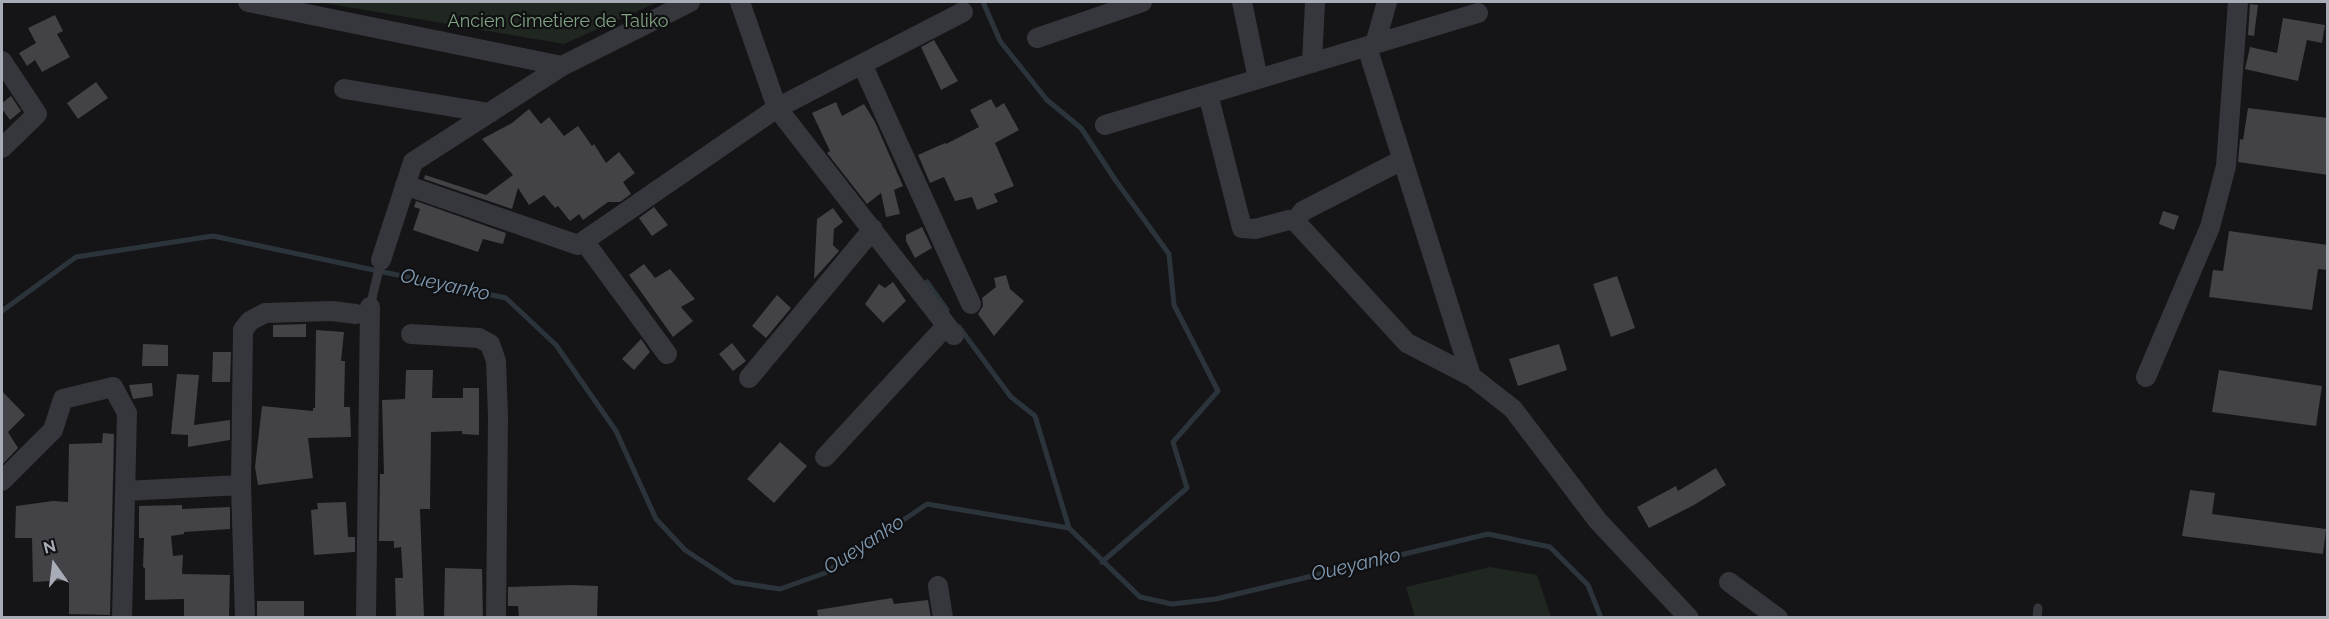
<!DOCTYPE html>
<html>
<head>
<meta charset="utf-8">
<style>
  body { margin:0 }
  #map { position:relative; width:2329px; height:619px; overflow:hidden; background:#151517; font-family:Raleway,sans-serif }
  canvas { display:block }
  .frame { position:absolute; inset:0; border:3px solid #a8acb7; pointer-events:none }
  .north { position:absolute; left:24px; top:535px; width:60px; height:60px; -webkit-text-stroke:4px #101012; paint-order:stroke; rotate:346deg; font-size:16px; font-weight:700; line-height:24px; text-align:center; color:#a8acb7 }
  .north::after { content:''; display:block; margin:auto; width:21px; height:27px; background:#a8acb7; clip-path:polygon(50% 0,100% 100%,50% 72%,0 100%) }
</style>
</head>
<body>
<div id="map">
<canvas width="2329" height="619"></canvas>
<div class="frame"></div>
<div class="north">N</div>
</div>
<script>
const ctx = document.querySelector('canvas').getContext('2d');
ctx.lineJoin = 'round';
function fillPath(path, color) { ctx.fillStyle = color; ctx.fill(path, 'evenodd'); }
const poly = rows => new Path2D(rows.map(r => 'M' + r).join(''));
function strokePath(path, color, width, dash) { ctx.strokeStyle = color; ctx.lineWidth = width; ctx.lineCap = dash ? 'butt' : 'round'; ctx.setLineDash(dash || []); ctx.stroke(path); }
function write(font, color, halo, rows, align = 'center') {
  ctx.font = font + ' Raleway,sans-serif'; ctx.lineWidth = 4.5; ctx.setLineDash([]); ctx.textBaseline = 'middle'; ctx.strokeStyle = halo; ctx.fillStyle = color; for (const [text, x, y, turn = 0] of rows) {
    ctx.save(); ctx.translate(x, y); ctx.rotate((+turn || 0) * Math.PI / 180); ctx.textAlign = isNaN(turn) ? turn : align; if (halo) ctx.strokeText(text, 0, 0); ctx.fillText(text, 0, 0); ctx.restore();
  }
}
const green = poly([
  [319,2,658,2,564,44],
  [1490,567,1537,575,1551,617,1415,617,1406,587]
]);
const stream = poly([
  [983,2,1000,41,1047,100,1081,128,1116,181,1169,254,1174,305,1218,391,1173,442,1187,488,1102,562],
  [927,282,947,310],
  [2,311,76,257,213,236,506,298,556,345,616,431,656,519,685,550,734,582,780,589,825,573,927,504,1069,528,1140,597,1172,604,1216,599,1488,534,1550,547,1588,585,1601,618],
  [959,327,1011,397,1035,416,1069,528]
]);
const building = poly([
  [2250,4,2258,5,2254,36,2248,35],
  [55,15,63,31,57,34,70,57,42,72,35,60,27,66,19,53,36,43,28,28],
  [2283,18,2325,25,2322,43,2307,40,2298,81,2245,69,2250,47,2277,53],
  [934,40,958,81,941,90,921,47],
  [96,82,108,98,78,119,67,103],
  [11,96,21,111,10,120,2,109,2,103],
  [991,99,996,108,1004,103,1019,130,995,143,1014,186,994,194,998,202,977,210,972,197,955,201,944,177,930,183,918,155,945,143,946,144,979,127,970,110],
  [836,102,842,116,864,104,875,122,903,186,894,190,900,214,886,217,881,193,867,204,827,153,830,151,812,113],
  [2248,108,2328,118,2328,175,2238,162,2240,139,2243,140],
  [529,109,541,124,549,117,564,136,578,126,592,146,594,144,606,163,619,152,635,173,623,182,631,194,620,202,608,202,583,220,579,214,570,221,558,206,555,208,544,195,529,205,518,188,512,209,424,179,425,175,486,195,513,175,482,139,512,123],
  [416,201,506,233,503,244,483,239,478,252,413,230,420,209,414,207],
  [654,207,668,225,652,236,639,218],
  [833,208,843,222,834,229,833,245,839,251,814,279,817,219],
  [2163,211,2179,216,2174,230,2159,224],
  [922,227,932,248,915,258,906,241,906,235],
  [2229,231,2328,245,2328,270,2318,269,2312,310,2209,297,2213,270,2223,271],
  [644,264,655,278,670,269,695,299,681,307,693,321,673,337,629,275],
  [1006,275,1010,289,1024,301,994,336,978,314,983,306,982,298,996,287,994,278],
  [1617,276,1635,328,1611,337,1593,284],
  [893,282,906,301,883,323,865,304,879,284,885,288],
  [777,295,791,308,766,338,752,326],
  [306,324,306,337,273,337,273,325],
  [316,330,344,332,341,361,345,361,344,407,350,407,351,437,308,438,313,478,258,485,255,467,262,406,313,411,313,408,315,408],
  [641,339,650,352,634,370,622,359],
  [732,343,746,361,733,371,719,354],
  [143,344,168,345,168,366,142,366],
  [1559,344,1567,370,1518,386,1509,359],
  [213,352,231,352,230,382,212,382],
  [406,370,433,370,432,398,463,398,463,388,479,388,479,435,462,434,462,431,431,432,430,509,420,509,424,618,396,618,395,578,403,578,401,547,394,548,394,541,379,541,380,474,384,474,382,400,405,399],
  [2219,370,2322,386,2316,426,2212,412],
  [177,374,199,375,194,425,230,420,230,440,188,447,188,435,171,434],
  [152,383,153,396,133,399,129,385],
  [2,391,25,415,8,432,18,448,2,465],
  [103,433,114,434,110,615,69,614,69,580,33,582,32,538,15,538,16,506,53,501,68,502,69,444,102,443],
  [780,442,807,466,774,503,747,479],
  [1716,468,1726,485,1694,505,1649,528,1637,507,1676,486,1678,491],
  [2190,490,2215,493,2212,514,2326,529,2323,554,2182,536],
  [346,502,348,537,355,537,355,552,314,555,311,510,318,509,317,503],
  [182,505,182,509,230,507,230,529,184,532,184,534,171,536,173,556,183,555,182,574,230,575,229,618,184,618,184,599,145,600,145,568,143,567,144,538,139,538,139,506],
  [445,568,482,569,483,618,444,618],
  [571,585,598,586,597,618,519,618,518,606,508,606,508,587],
  [892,598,894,604,928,600,931,618,818,618,817,610],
  [257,601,304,601,304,618,257,618]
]);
const service = poly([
  [370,307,381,260],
  [2037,618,2038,608]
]);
const minor = poly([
  [248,2,562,66],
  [740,2,777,108,954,335],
  [1242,2,1258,79],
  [1037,38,1142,2],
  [1375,44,1387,2],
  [1367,47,1471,376],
  [2,61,37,114,2,148],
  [1312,63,1315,2],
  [862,64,971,304],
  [344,89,490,113],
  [1208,94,1242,228,1255,229,1289,220,1295,221,1407,343,1471,376,1513,409,1598,521,1689,618],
  [1105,125,1478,13],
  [405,185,578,245,777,108,963,12],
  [1295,221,1303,211,1402,160],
  [584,241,667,354],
  [381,260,413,162,562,66,690,2],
  [411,334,479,338,490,344,496,361,498,416,496,618],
  [2146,377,2210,227,2226,166,2238,2],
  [749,378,873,229],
  [825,457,946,326],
  [2,481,53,430,63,399,113,387,127,413,122,618],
  [241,485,245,618],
  [125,491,241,485,243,330,250,321,265,313,332,311,356,314],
  [1729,582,1778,618],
  [938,586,943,618],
  [366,618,370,307]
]);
const parkNames = [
  ["Ancien Cimetiere de Taliko",558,22]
];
const waterNames = [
  ["Oueyanko",445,285,12],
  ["Oueyanko",864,545,-33],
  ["Oueyanko",1356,565,-13]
];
fillPath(green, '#202721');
strokePath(stream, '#2c343b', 5);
fillPath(building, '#424247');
strokePath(service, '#36373c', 9);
strokePath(minor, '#36373c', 20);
write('18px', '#7fa282', '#101012', parkNames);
write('italic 20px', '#7f99b1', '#101012', waterNames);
</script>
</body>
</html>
